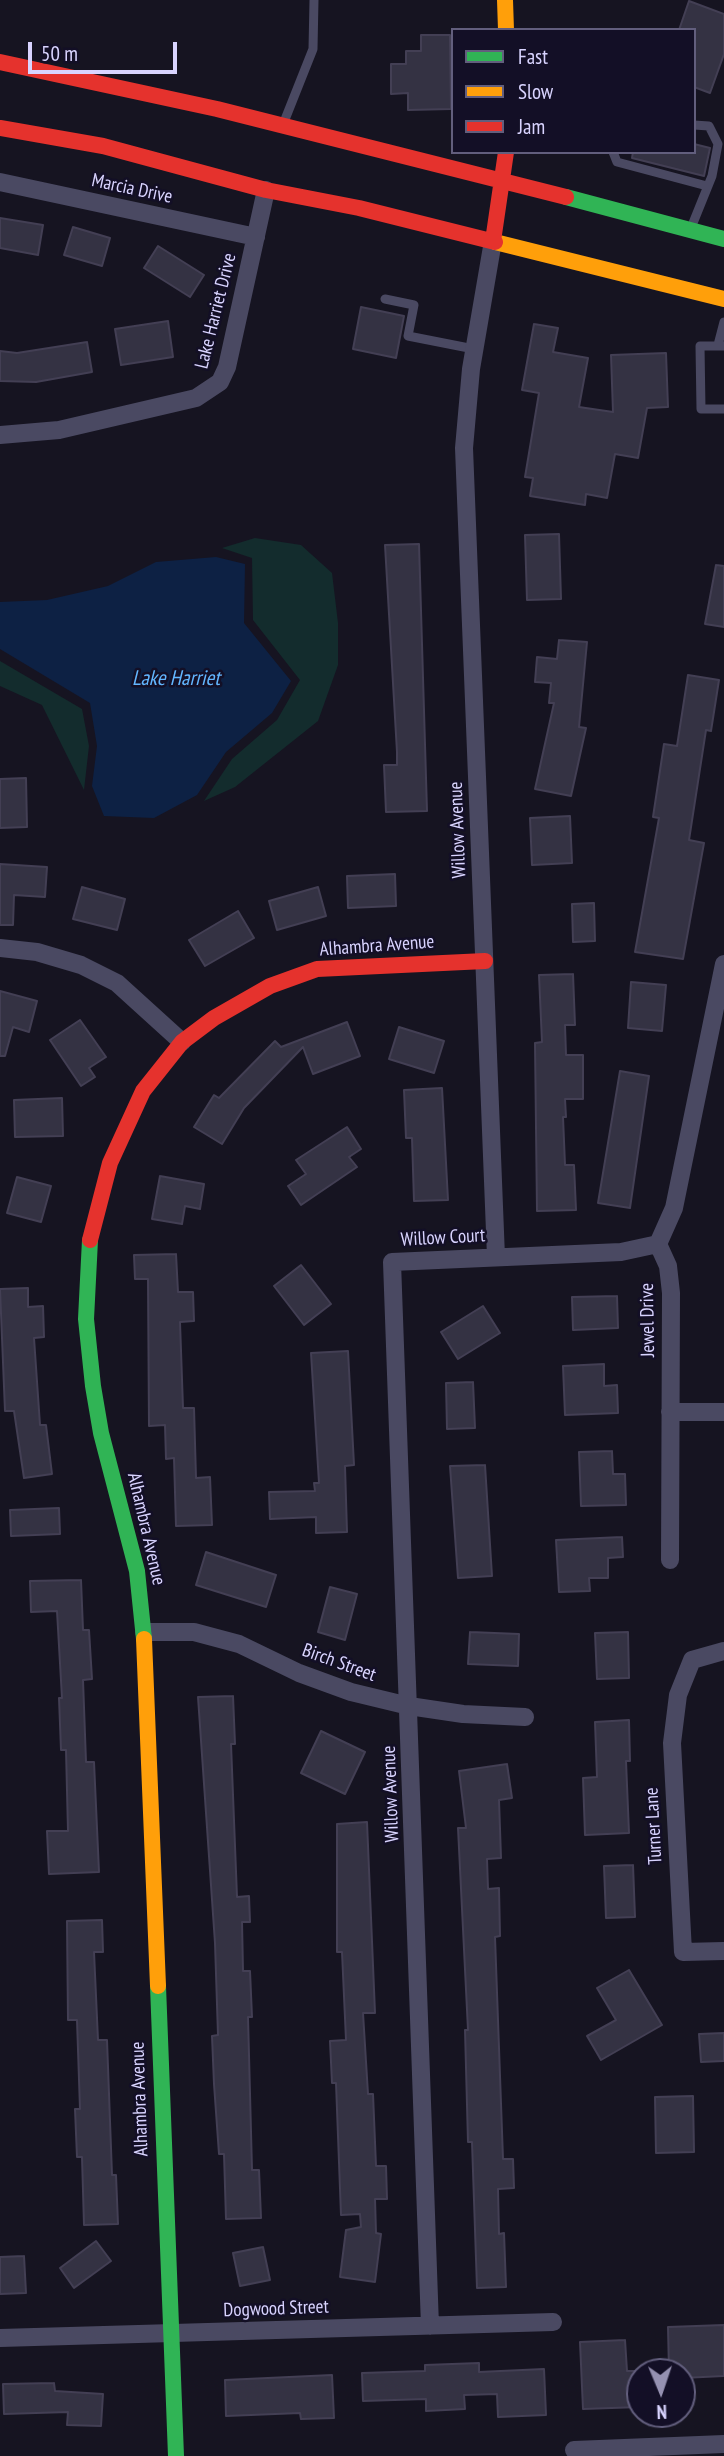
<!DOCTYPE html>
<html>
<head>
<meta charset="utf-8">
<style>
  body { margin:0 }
  #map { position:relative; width:724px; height:2456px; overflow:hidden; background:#161421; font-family:"PT Sans Narrow",sans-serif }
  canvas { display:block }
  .legend { position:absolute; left:451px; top:28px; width:245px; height:126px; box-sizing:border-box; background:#130f26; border:2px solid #625e7d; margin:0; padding:9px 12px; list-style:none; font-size:21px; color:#d9d4ff }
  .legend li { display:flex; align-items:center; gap:14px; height:35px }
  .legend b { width:35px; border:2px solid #625e7d }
  .north { position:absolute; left:626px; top:2358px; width:70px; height:70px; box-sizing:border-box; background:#130f26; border:2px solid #625e7d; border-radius:50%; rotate:178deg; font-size:19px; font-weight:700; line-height:28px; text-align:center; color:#d9d4ff }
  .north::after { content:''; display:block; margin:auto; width:24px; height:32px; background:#9591b1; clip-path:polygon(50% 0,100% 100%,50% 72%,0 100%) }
  .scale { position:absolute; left:28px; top:42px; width:149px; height:32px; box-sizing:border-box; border:4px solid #d9d4ff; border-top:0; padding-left:9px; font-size:21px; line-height:24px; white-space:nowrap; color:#d9d4ff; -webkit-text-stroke:5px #130f26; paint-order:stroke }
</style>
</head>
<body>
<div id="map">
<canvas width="724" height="2456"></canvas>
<ul class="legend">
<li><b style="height:9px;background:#30b455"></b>Fast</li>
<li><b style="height:9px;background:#ff9f0a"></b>Slow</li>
<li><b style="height:9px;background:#e5322d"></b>Jam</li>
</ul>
<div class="north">N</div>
<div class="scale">50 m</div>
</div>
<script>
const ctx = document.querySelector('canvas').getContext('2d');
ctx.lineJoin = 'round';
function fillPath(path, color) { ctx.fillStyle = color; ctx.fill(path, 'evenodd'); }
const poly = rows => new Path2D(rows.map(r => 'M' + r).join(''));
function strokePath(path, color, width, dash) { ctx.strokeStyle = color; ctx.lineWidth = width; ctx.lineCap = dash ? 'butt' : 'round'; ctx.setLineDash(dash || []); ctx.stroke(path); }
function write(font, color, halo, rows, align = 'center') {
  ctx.font = font + ' "PT Sans Narrow",sans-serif'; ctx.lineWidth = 5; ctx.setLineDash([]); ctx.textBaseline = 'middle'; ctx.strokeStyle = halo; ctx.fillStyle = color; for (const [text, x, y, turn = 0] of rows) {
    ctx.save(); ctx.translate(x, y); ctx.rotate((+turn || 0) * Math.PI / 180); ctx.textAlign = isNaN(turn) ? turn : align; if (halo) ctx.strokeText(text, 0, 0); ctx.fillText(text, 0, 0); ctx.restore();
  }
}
const green = poly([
  [255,538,301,545,332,573,338,623,338,665,318,721,235,787,204,801,232,759,277,720,300,680,253,620,252,558,222,548],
  [0,661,82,709,89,746,84,790,42,705,0,686]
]);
const water = poly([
  [216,557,245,564,244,623,291,681,272,713,226,752,197,795,154,818,104,816,92,786,97,746,90,703,0,649,0,602,47,600,108,586,156,562]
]);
const building = poly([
  [689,1,724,14,724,54,710,93,694,87,694,30,679,30,689,1],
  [421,35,450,35,451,109,408,110,408,93,391,94,391,64,406,64,406,51,421,51,421,35],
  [694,144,710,148,704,176,632,158,633,152,694,152,694,144],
  [0,218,43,225,38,255,0,248,0,218],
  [73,227,110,238,102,266,64,255,73,227],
  [158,246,204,275,190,297,144,268,158,246],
  [361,307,404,316,396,358,353,349,361,307],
  [168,321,173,357,121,365,115,329,168,321],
  [534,324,558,328,553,352,588,358,579,407,613,412,611,355,666,353,668,407,647,408,638,458,615,454,607,498,586,494,585,505,530,496,533,478,525,477,539,393,522,390,534,324],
  [87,342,92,372,36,382,0,381,0,351,17,353,87,342],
  [559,534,561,599,527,600,525,535,559,534],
  [419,544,427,811,386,812,384,765,397,765,397,752,385,545,419,544],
  [716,565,724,566,724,627,705,624,716,565],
  [559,640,587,642,579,727,586,728,571,796,535,789,554,703,549,703,551,683,535,682,537,657,557,659,559,640],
  [688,675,719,680,711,731,706,730,689,840,704,843,683,959,635,952,659,818,653,817,664,744,677,746,688,675],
  [26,778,27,827,0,828,0,779,26,778],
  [570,816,572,863,532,865,530,818,570,816],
  [0,864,47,867,45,897,14,895,13,925,0,925,0,864],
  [395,874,396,906,348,908,347,876,395,874],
  [82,887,125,899,117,930,73,919,82,887],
  [318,887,326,916,277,930,269,901,318,887],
  [594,903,595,941,573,942,572,904,594,903],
  [238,911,254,938,205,966,189,940,238,911],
  [573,974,575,1025,565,1025,566,1055,583,1055,583,1099,565,1099,566,1117,563,1117,565,1165,574,1165,576,1210,537,1211,535,1043,542,1042,539,975,573,974],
  [631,982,666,985,662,1031,628,1028,631,982],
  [0,991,37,1001,29,1032,13,1027,5,1056,0,1056,0,991],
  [80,1020,106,1057,89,1068,95,1077,81,1086,50,1040,80,1020],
  [347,1022,360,1056,313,1074,303,1047,244,1108,222,1144,194,1127,214,1095,219,1098,275,1041,281,1047,347,1022],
  [399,1027,444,1041,434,1073,389,1059,399,1027],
  [620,1071,649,1076,630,1208,598,1203,620,1071],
  [442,1088,448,1200,414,1201,412,1138,406,1138,404,1090,442,1088],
  [62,1098,63,1136,15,1137,14,1100,62,1098],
  [347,1127,361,1149,349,1157,357,1167,301,1205,288,1186,306,1174,296,1160,347,1127],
  [160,1176,204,1184,200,1209,185,1206,182,1224,152,1219,160,1176],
  [17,1177,51,1186,41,1222,7,1213,17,1177],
  [176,1254,178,1292,193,1292,194,1321,180,1322,183,1408,194,1408,196,1478,210,1477,212,1525,176,1526,174,1458,166,1459,165,1425,149,1426,148,1279,135,1279,134,1255,176,1254],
  [301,1265,331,1304,304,1325,274,1286,301,1265],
  [28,1288,28,1307,43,1306,44,1337,34,1338,40,1425,46,1425,52,1474,24,1478,14,1411,5,1411,0,1289,28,1288],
  [617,1296,618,1328,573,1330,572,1297,617,1296],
  [483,1306,500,1333,458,1359,441,1332,483,1306],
  [348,1351,354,1465,345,1466,347,1532,316,1533,316,1517,270,1519,269,1492,315,1491,314,1483,319,1483,311,1353,348,1351],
  [604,1364,604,1386,617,1385,618,1413,565,1415,563,1366,604,1364],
  [473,1382,475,1428,447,1429,446,1383,473,1382],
  [612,1451,613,1474,625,1474,626,1505,581,1506,579,1452,612,1451],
  [485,1465,492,1576,458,1578,450,1466,485,1465],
  [59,1508,60,1534,11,1536,10,1510,59,1508],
  [622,1537,623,1557,608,1558,608,1578,589,1578,590,1591,559,1592,556,1540,622,1537],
  [206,1552,276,1575,266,1607,196,1585,206,1552],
  [81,1580,83,1630,89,1630,92,1679,83,1680,86,1762,94,1762,99,1872,49,1874,47,1831,68,1831,66,1750,61,1750,59,1698,62,1698,57,1611,31,1612,30,1581,81,1580],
  [330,1587,357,1594,345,1640,318,1632,330,1587],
  [470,1632,519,1634,518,1666,468,1664,470,1632],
  [628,1632,629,1678,597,1679,595,1633,628,1632],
  [233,1696,235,1744,231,1744,237,1897,249,1896,250,1922,242,1922,243,1971,250,1971,252,2017,248,2017,252,2170,259,2170,261,2218,226,2219,224,2154,219,2154,214,2084,212,2036,218,2035,215,1943,198,1697,233,1696],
  [629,1720,630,1761,626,1761,629,1833,585,1835,583,1778,597,1777,595,1722,629,1720],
  [321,1731,365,1752,345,1794,301,1773,321,1731],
  [507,1764,512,1798,499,1800,501,1858,487,1859,488,1889,499,1888,500,1936,495,1937,503,2159,513,2159,514,2188,498,2189,499,2234,504,2233,506,2287,477,2288,472,2142,468,2142,465,2030,468,2030,458,1828,466,1828,459,1771,507,1764],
  [367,1822,375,2013,363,2013,368,2094,373,2094,376,2166,386,2166,387,2199,375,2199,376,2233,381,2234,375,2282,340,2277,346,2230,361,2227,360,2214,341,2215,336,2083,332,2083,330,2041,346,2040,342,1952,337,1952,337,1824,367,1822],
  [633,1865,635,1917,606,1918,604,1866,633,1865],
  [102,1920,103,1952,94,1952,98,2040,107,2040,112,2175,116,2175,118,2224,84,2225,82,2157,77,2157,75,2109,80,2109,77,2020,68,2020,67,1921,102,1920],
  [629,1970,662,2025,601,2060,587,2036,616,2020,597,1988,629,1970],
  [724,2033,724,2061,701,2062,699,2034,724,2033],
  [693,2096,694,2152,656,2153,655,2097,693,2096],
  [96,2241,111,2261,74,2288,60,2268,96,2241],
  [263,2247,270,2280,240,2286,233,2253,263,2247],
  [24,2256,26,2293,0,2294,0,2257,24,2256],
  [724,2325,724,2376,682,2378,682,2372,669,2372,668,2327,724,2325],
  [625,2340,627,2371,640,2371,640,2407,583,2409,580,2342,625,2340],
  [479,2363,479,2372,544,2369,546,2415,498,2417,497,2394,464,2395,465,2409,426,2411,426,2399,363,2401,362,2373,425,2371,425,2365,479,2363],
  [332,2375,334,2418,301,2419,300,2413,226,2416,225,2380,332,2375],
  [54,2383,55,2391,103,2394,101,2426,67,2425,68,2412,4,2414,3,2384,54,2383]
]);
const lane = poly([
  [284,122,313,49,314,0],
  [613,152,617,162,707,186],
  [691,228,712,176,718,144,709,126,694,125],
  [385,299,414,305,408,336,474,349],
  [718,345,724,322],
  [724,346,700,346,701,409,724,409]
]);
const street = poly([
  [0,182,256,237],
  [493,241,471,369,464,448,496,1257],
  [0,435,59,430,196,398,220,382,227,367,266,190],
  [0,948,37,952,81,965,117,983,182,1042],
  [658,1244,668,1266,671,1293,670,1560],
  [658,1244,674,1208,724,964],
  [670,1412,724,1412],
  [144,1632,194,1632,239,1644,299,1673,351,1692,409,1706,463,1714,525,1717],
  [724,1651,692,1660,678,1695,672,1743,683,1952,724,1951],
  [430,2326,392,1262,621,1252,658,1244],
  [0,2338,553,2322],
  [574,2450,724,2444]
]);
const fast = poly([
  [566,197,724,239],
  [90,1240,86,1319,93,1386,101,1433,137,1571,144,1639],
  [158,1986,176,2456]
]);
const slow = poly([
  [505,0,506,30],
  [495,242,724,299],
  [144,1639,158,1986]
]);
const jam = poly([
  [0,62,217,109,566,197],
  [0,128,103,146,266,190,359,208,495,242],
  [493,241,506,152],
  [90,1240,110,1163,143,1091,182,1042,214,1018,270,986,317,969,485,961]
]);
const streetNames = [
  ["Marcia Drive",132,189,12],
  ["Lake Harriet Drive",216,311,-76],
  ["Willow Avenue",458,830,-92],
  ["Alhambra Avenue",377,946,-4],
  ["Willow Court",443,1238,-3],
  ["Jewel Drive",648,1320,-91],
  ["Alhambra Avenue",146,1529,77],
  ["Birch Street",339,1663,20],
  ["Willow Avenue",391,1794,-92],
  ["Turner Lane",654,1826,-93],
  ["Alhambra Avenue",140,2099,-92],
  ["Dogwood Street",276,2309,-2]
];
const waterNames = [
  ["Lake Harriet",176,679]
];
fillPath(green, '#132c2d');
fillPath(water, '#0d2144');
fillPath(building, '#343243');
strokePath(building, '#433f54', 2);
strokePath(lane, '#4a4962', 9);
strokePath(street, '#4a4962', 18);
strokePath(fast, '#30b455', 16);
strokePath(slow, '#ff9f0a', 16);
strokePath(jam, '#e5322d', 16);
write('19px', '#d9d4ff', '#130f26', streetNames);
write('italic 21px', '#62b6ff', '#130f26', waterNames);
</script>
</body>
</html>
